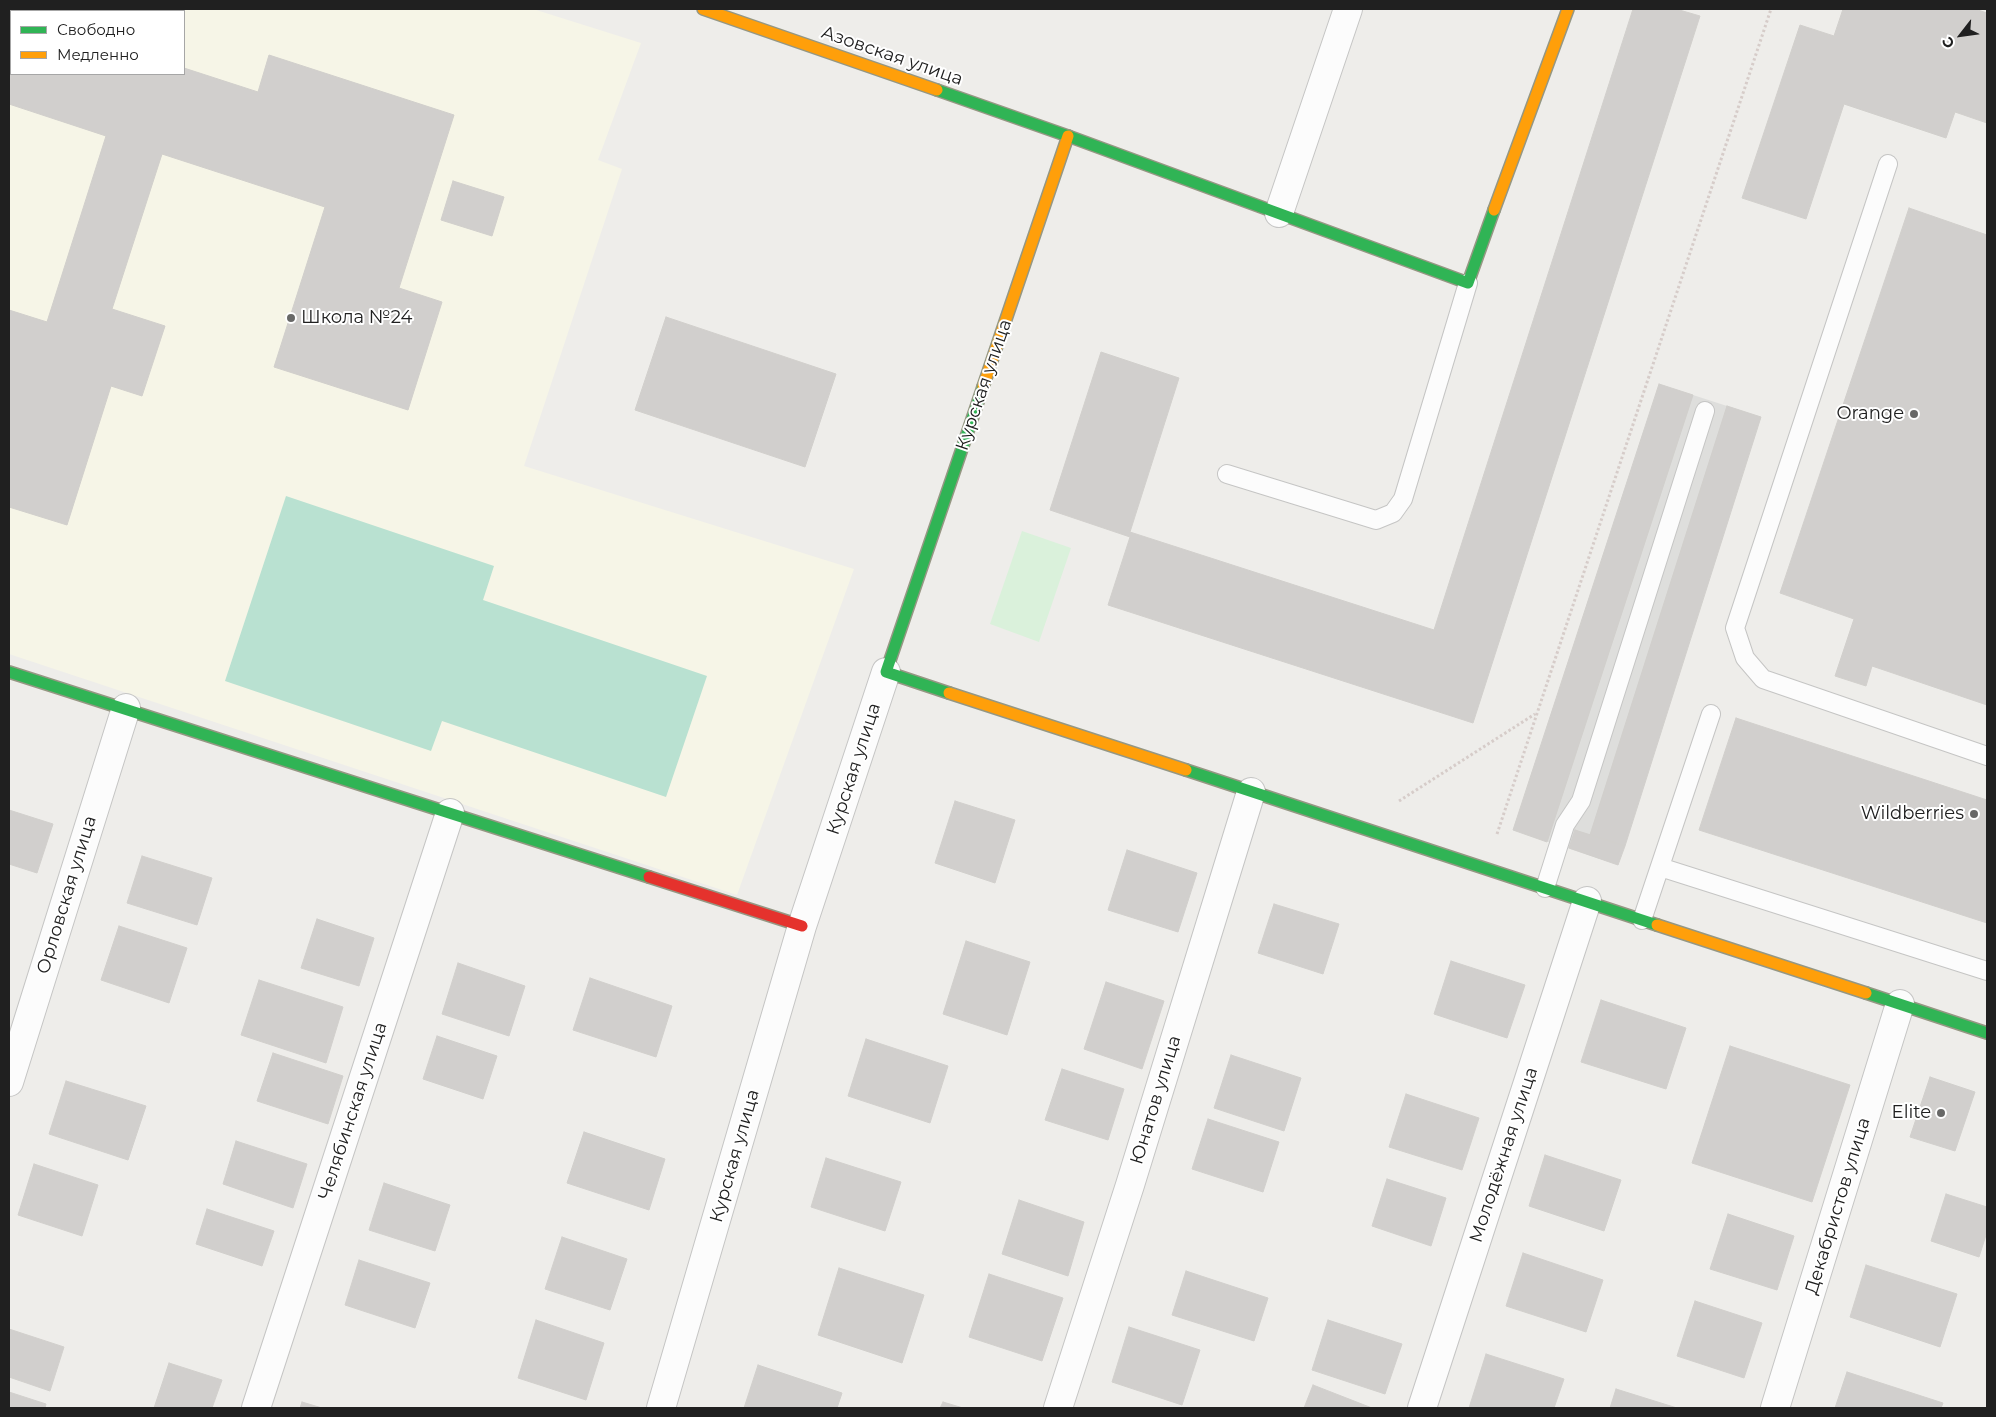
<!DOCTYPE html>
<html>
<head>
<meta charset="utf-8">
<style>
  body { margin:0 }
  #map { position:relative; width:1996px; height:1417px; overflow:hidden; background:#eeedea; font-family:Montserrat,sans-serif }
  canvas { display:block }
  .frame { position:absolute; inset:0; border:10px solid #202020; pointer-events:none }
  .legend { position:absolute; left:10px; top:10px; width:175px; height:65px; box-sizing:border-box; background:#fff; border:1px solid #a6a6a6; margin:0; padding:6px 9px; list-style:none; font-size:15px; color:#202020 }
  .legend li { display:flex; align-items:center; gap:10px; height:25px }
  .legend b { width:25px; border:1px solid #a6a6a6 }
  .north { position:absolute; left:1936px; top:10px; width:50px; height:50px; -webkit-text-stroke:4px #fff; paint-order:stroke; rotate:240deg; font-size:14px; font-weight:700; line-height:20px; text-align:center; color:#202020 }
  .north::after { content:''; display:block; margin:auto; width:18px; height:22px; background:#202020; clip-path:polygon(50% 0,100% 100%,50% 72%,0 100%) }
</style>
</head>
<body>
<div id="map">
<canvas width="1996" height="1417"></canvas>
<div class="frame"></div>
<ul class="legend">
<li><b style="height:6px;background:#30b455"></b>Свободно</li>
<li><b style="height:6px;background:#ff9f0a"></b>Медленно</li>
</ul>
<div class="north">С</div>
</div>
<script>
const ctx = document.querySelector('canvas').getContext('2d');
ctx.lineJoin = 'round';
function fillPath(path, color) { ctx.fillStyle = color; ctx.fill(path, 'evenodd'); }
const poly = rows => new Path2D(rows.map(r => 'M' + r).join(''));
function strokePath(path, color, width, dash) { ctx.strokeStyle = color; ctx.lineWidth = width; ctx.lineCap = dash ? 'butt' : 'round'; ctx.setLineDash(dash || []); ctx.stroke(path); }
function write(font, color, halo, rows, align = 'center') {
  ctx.font = font + ' Montserrat,sans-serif'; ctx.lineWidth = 4; ctx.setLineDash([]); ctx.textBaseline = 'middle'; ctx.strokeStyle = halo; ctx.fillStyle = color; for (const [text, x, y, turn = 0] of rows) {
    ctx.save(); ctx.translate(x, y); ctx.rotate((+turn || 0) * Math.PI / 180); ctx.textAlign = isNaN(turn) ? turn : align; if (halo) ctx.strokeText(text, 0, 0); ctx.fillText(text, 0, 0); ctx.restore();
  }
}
const education = poly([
  [9,9,533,9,641,43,598,160,622,169,524,466,854,569,737,895,9,654],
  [11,11,184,11,184,74,11,74]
]);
const park = poly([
  [1022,531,1071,548,1039,642,990,624]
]);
const pitch = poly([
  [286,496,494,566,483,600,707,676,666,797,442,721,431,751,225,681]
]);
const parking = poly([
  [1659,384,1761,417,1618,865,1513,830]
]);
const building = poly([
  [1633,9,1676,9,1700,16,1473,723,1108,605,1130,537,1050,510,1101,352,1179,378,1130,532,1434,630,1633,9],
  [1843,9,1975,9,1987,13,1987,123,1955,112,1946,138,1844,104,1806,219,1742,198,1800,25,1834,36,1843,9],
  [9,12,11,13,11,74,184,74,184,68,258,92,269,55,454,115,399,288,442,302,408,410,274,367,325,207,162,154,112,309,165,326,142,396,111,386,67,525,9,507,9,310,47,322,106,136,9,104,9,12],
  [453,181,504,197,492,236,441,220,453,181],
  [1909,208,1987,235,1987,705,1872,666,1866,686,1835,676,1854,619,1780,593,1909,208],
  [666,317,836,374,805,467,635,410,666,317],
  [1659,384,1693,395,1547,842,1513,830,1659,384],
  [1727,406,1761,417,1625,846,1590,835,1727,406],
  [1736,718,1987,800,1987,923,1699,830,1736,718],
  [955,801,1015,820,995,883,935,863,955,801],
  [9,810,53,824,37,873,9,864,9,810],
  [1575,830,1625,846,1618,865,1569,848,1575,830],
  [1127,850,1197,873,1178,932,1108,910,1127,850],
  [142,856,212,878,197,925,127,903,142,856],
  [1274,904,1339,924,1323,974,1258,953,1274,904],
  [317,919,374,938,359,986,301,968,317,919],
  [119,926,187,948,169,1003,101,980,119,926],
  [966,941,1030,962,1007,1035,943,1014,966,941],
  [1451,961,1525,985,1507,1038,1434,1014,1451,961],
  [458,963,525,986,509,1036,442,1014,458,963],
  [590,978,672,1006,656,1057,573,1030,590,978],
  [259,980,343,1007,326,1063,241,1035,259,980],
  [1106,982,1164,1001,1142,1069,1084,1049,1106,982],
  [1601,1000,1686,1028,1666,1089,1581,1062,1601,1000],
  [437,1036,497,1056,483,1099,423,1079,437,1036],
  [866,1039,948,1066,930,1123,848,1096,866,1039],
  [1730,1046,1850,1085,1812,1202,1692,1163,1730,1046],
  [273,1053,343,1076,328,1124,257,1101,273,1053],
  [1231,1055,1301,1078,1284,1131,1214,1108,1231,1055],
  [1062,1069,1124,1089,1108,1140,1045,1120,1062,1069],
  [1930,1077,1975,1092,1955,1151,1910,1137,1930,1077],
  [66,1081,146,1106,128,1160,49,1134,66,1081],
  [1406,1094,1479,1118,1462,1170,1389,1147,1406,1094],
  [1208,1119,1279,1142,1263,1192,1192,1169,1208,1119],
  [584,1132,665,1159,649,1210,567,1183,584,1132],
  [236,1141,307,1164,293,1208,223,1184,236,1141],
  [1545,1155,1621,1180,1604,1231,1529,1206,1545,1155],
  [826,1158,901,1182,885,1231,811,1207,826,1158],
  [34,1164,98,1185,82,1236,18,1215,34,1164],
  [1387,1179,1446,1198,1431,1246,1372,1226,1387,1179],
  [384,1183,450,1205,435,1251,369,1230,384,1183],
  [1946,1194,1987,1207,1987,1232,1979,1257,1931,1241,1946,1194],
  [1019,1200,1084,1222,1068,1276,1002,1254,1019,1200],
  [207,1209,274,1231,262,1266,196,1244,207,1209],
  [1728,1214,1794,1236,1777,1290,1710,1269,1728,1214],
  [562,1237,627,1259,610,1310,545,1289,562,1237],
  [1523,1253,1603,1280,1586,1332,1506,1306,1523,1253],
  [359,1260,430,1283,415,1328,345,1305,359,1260],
  [1866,1265,1957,1294,1940,1347,1850,1317,1866,1265],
  [839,1268,924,1295,902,1363,818,1335,839,1268],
  [1186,1271,1268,1298,1254,1341,1172,1315,1186,1271],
  [989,1274,1063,1298,1042,1361,969,1337,989,1274],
  [1695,1301,1762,1323,1744,1378,1677,1356,1695,1301],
  [536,1320,604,1343,586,1400,518,1378,536,1320],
  [1328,1320,1402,1344,1385,1394,1312,1370,1328,1320],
  [1129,1327,1200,1350,1182,1405,1112,1382,1129,1327],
  [9,1329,64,1347,50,1391,9,1377,9,1329],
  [1486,1354,1564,1379,1554,1408,1469,1408,1486,1354],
  [169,1363,222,1380,212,1408,154,1408,169,1363],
  [758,1365,842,1393,837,1408,744,1408,758,1365],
  [1847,1372,1943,1403,1941,1408,1835,1408,1847,1372],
  [1313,1385,1372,1408,1304,1408,1313,1385],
  [1616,1389,1677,1408,1610,1408,1616,1389],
  [9,1392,46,1404,45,1408,9,1408,9,1392],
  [302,1402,322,1408,300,1408,302,1402],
  [943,1402,963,1408,940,1408,943,1402]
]);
const path = poly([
  [1399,801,1535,714],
  [1497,834,1771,9]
]);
const lane = poly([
  [1888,164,1735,628,1745,658,1763,679,1987,756],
  [1227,474,1376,520,1393,513,1403,499,1468,283],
  [1660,867,1987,971],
  [1545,888,1565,825,1581,801,1705,411],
  [1642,920,1711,714]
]);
const street = poly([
  [1279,213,1348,9],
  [9,1082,126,708],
  [256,1408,450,813],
  [661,1408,802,926,886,672],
  [1058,1408,1130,1185,1251,792],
  [1422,1408,1587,901],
  [1775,1408,1900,1004]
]);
const fast = poly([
  [937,90,1068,136,1468,283,1494,210],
  [9,672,649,877],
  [949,693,886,672,983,387],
  [1186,770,1657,925],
  [1866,993,1987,1033]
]);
const slow = poly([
  [703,9,937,90],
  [1494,210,1568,9],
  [983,387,1068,136],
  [949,693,1186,770],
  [1657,925,1866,993]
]);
const jam = poly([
  [649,877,802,926]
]);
const markers = [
  [291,318,5,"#686867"],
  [1914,414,5,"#686867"],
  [1974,814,5,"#686867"],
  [1941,1113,5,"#686867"]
];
const streetNames = [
  ["Азовская улица",892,56,19],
  ["Курская улица",984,385,-71],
  ["Курская улица",854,769,-72],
  ["Орловская улица",67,895,-73],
  ["Юнатов улица",1156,1100,-73],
  ["Челябинская улица",353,1111,-72],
  ["Молодёжная улица",1504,1155,-72],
  ["Курская улица",735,1156,-74],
  ["Декабристов улица",1838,1206,-73]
];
const poiNames = [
  ["Школа №24",301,318,"left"],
  ["Orange",1904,414],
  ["Wildberries",1964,814],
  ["Elite",1931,1113]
];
fillPath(education, '#f6f5e7');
fillPath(park, '#daf1db');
fillPath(pitch, '#b9e1d1');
fillPath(parking, '#dededc');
fillPath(building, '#d1cfcd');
strokePath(building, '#d1cfcc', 1);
strokePath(lane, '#c5c5c4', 20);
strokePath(street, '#c5c5c4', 30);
strokePath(fast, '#959783', 14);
strokePath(slow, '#959783', 14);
strokePath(jam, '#959783', 14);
strokePath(path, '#d6ccc9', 3, [2.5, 2.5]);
strokePath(lane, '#fcfcfc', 18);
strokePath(street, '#fcfcfc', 28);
strokePath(fast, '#30b455', 11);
strokePath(slow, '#ff9f0a', 11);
strokePath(jam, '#e5322d', 11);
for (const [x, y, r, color] of markers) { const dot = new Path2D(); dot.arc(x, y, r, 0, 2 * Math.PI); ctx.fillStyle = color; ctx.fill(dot); strokePath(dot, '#fff', 2); }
write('18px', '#202020', '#fff', streetNames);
write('18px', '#202020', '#fff', poiNames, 'right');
</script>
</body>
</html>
